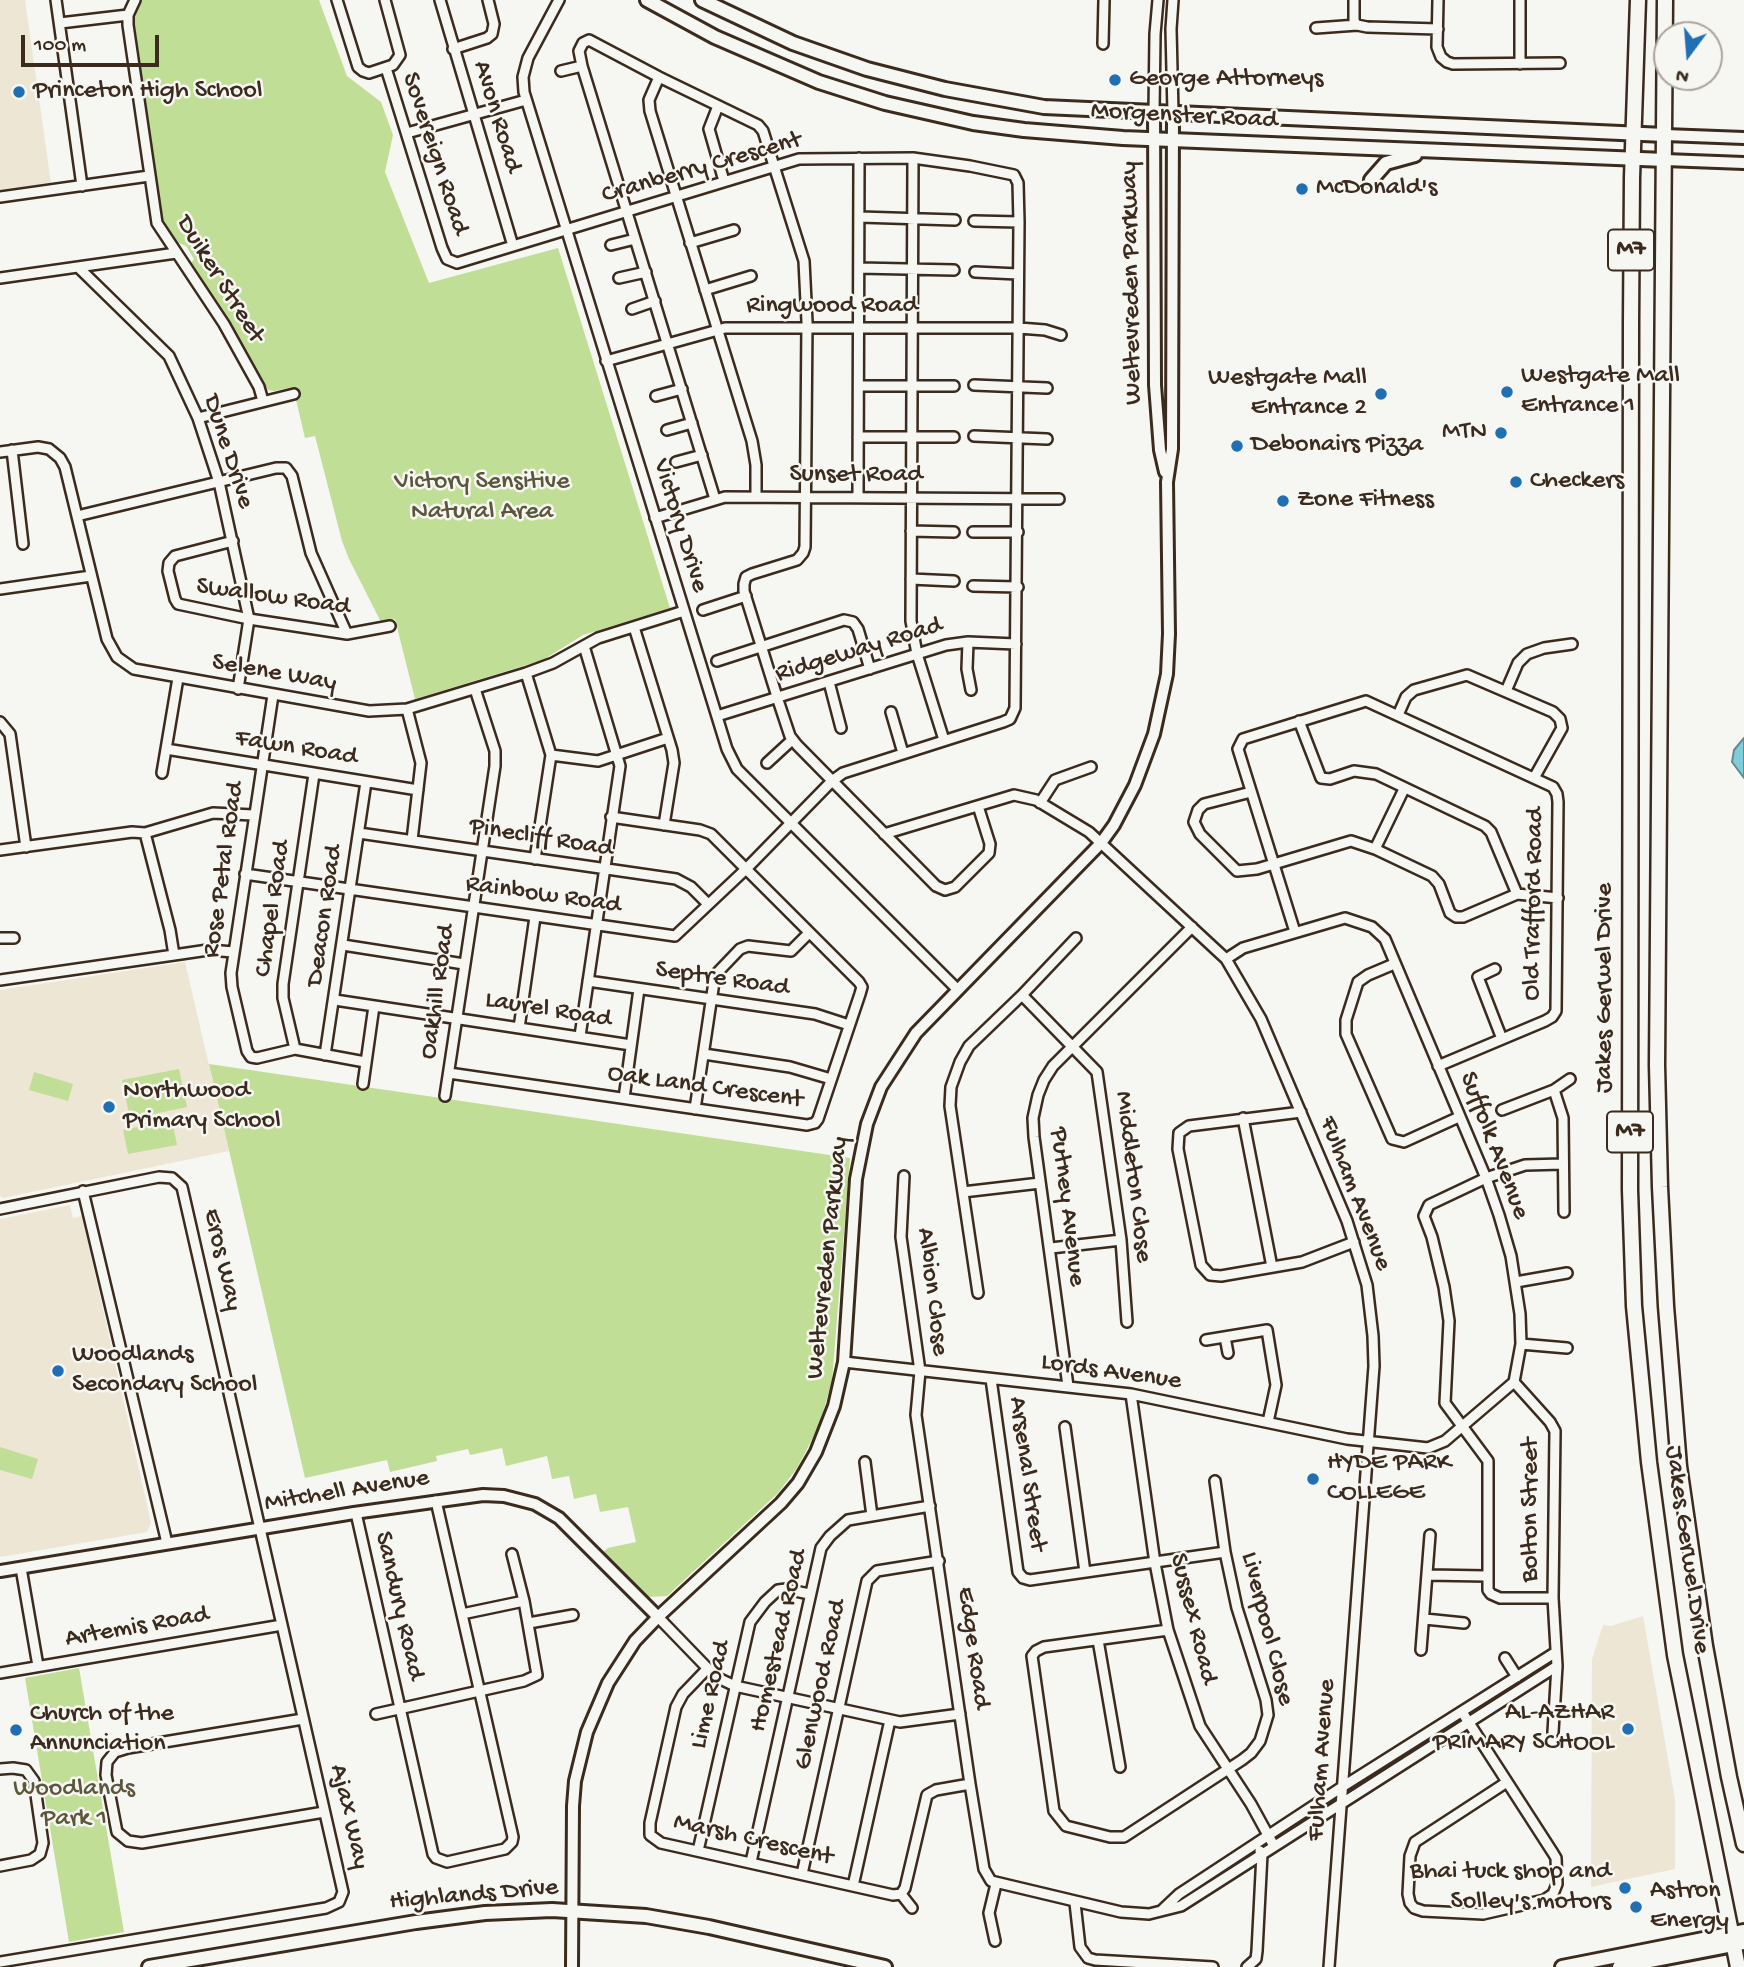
<!DOCTYPE html>
<html>
<head>
<meta charset="utf-8">
<style>
  body { margin:0 }
  #map { position:relative; width:1744px; height:1967px; overflow:hidden; background:#f6f6f2; font-family:"Gochi Hand",sans-serif }
  canvas { display:block }
  .north { position:absolute; left:1653px; top:21px; width:70px; height:70px; box-sizing:border-box; background:#f6f6f2; border:2px solid #aba49d; border-radius:50%; rotate:196deg; font-size:19px; font-weight:700; line-height:28px; text-align:center; color:#3b2a1e }
  .north::after { content:''; display:block; margin:auto; width:24px; height:32px; background:#1f6fb2; clip-path:polygon(50% 0,100% 100%,50% 72%,0 100%) }
  .scale { position:absolute; left:21px; top:35px; width:138px; height:32px; box-sizing:border-box; border:4px solid #3b2a1e; border-top:0; padding-left:9px; font-size:21px; line-height:24px; white-space:nowrap; color:#3b2a1e; -webkit-text-stroke:5px #f6f6f2; paint-order:stroke }
</style>
</head>
<body>
<div id="map">
<canvas width="1744" height="1967"></canvas>
<div class="north">N</div>
<div class="scale">100 m</div>
</div>
<script>
const ctx = document.querySelector('canvas').getContext('2d');
ctx.lineJoin = 'round';
function fillPath(path, color) { ctx.fillStyle = color; ctx.fill(path, 'evenodd'); }
const poly = rows => new Path2D(rows.map(r => 'M' + r).join(''));
function strokePath(path, color, width, dash) { ctx.strokeStyle = color; ctx.lineWidth = width; ctx.lineCap = dash ? 'butt' : 'round'; ctx.setLineDash(dash || []); ctx.stroke(path); }
function write(font, color, halo, rows, align = 'center') {
  ctx.font = font + ' "Gochi Hand",sans-serif'; ctx.lineWidth = 5; ctx.setLineDash([]); ctx.textBaseline = 'middle'; ctx.strokeStyle = halo; ctx.fillStyle = color; for (const [text, x, y, turn = 0] of rows) {
    ctx.save(); ctx.translate(x, y); ctx.rotate((+turn || 0) * Math.PI / 180); ctx.textAlign = isNaN(turn) ? turn : align; if (halo) ctx.strokeText(text, 0, 0); ctx.fillText(text, 0, 0); ctx.restore();
  }
}
const built = poly([
  [0,0,25,0,51,183,0,190],
  [185,962,229,1151,3,1198,0,1196,0,990],
  [70,1205,73,1218,82,1216,151,1523,147,1532,0,1557,0,1219],
  [1643,1616,1675,1799,1675,1869,1591,1887,1592,1659,1603,1625,1611,1626]
]);
const green = poly([
  [142,0,319,0,347,76,381,102,393,135,385,172,429,283,558,248,670,608,583,635,543,660,415,699,395,619,381,622,349,559,342,541,315,436,305,438,293,387,274,391,268,390,262,383,231,325,191,263,194,259,186,246,176,242,162,221,135,27,135,16],
  [209,1064,850,1158,832,1381,819,1426,797,1468,778,1493,667,1596,648,1597,603,1552,608,1548,636,1542,628,1507,600,1512,596,1494,574,1499,569,1476,552,1479,547,1456,506,1466,502,1448,470,1455,468,1449,436,1456,437,1461,390,1472,387,1460,305,1478],
  [179,1069,187,1107,130,1119,122,1080],
  [34,1072,73,1084,68,1101,29,1090],
  [172,1120,177,1145,128,1154,123,1130],
  [0,1447,38,1459,32,1479,0,1470],
  [79,1668,124,1932,69,1942,25,1678]
]);
const water = poly([
  [1744,738,1744,778,1732,762,1734,750,1744,738]
]);
const minor = poly([
  [56,0,82,186],
  [135,0,128,15,128,25,157,223,224,324,259,387,263,401],
  [337,0,358,67,363,71,369,73,393,65,400,55,385,0],
  [440,0,513,246],
  [559,0,528,58,523,77,524,92,727,749,737,769,957,989],
  [1354,0,1354,21,1357,25],
  [1438,0,1437,47,1441,57,1447,62,1453,64,1560,63],
  [60,23,128,15],
  [1316,28,1357,25,1367,27,1438,29],
  [1103,44,1104,0],
  [453,49,487,38,492,34,494,24,488,0],
  [1520,64,1520,0],
  [582,66,715,499],
  [561,71,582,66,579,51,583,43,589,40,659,77,758,125,763,131,804,261,807,322,805,547,803,553,797,560,752,574,746,577,744,584,744,591,779,703,790,736,797,745,936,886,945,890,955,887,989,853,990,844,978,806],
  [659,77,649,100,650,111,752,441,756,465,756,496],
  [718,106,709,129,724,181],
  [1154,112,1155,34,1158,0],
  [1173,113,1171,29,1173,0],
  [407,133,526,100],
  [913,158,911,621,917,654,944,740],
  [0,197,149,176],
  [860,217,955,220],
  [974,221,1019,222],
  [690,243,734,230],
  [611,245,635,239],
  [78,267,169,356,198,418,219,482,249,619,238,689],
  [859,268,954,270],
  [975,272,1018,274],
  [0,278,176,253],
  [619,278,646,272],
  [705,290,751,276],
  [632,309,655,301],
  [606,361,725,328,1019,328,1045,330,1061,335],
  [974,385,1047,388],
  [859,386,954,386],
  [656,396,682,389],
  [198,418,294,394],
  [667,430,692,423],
  [974,436,1047,439],
  [858,437,954,437],
  [12,450,23,544],
  [0,452,38,447,49,449,60,458,65,467,107,639,117,657,134,669,369,711,407,709,526,673,553,663,598,638,684,611],
  [676,462,702,455],
  [858,497,859,158],
  [77,516,276,468,286,468,292,476,311,553,347,634],
  [655,518,725,497,1059,499],
  [911,531,954,532],
  [973,532,1018,532],
  [233,541,175,556,169,563,168,571,175,599,178,604,249,619,347,634,390,626],
  [911,579,954,581],
  [973,586,1018,587],
  [0,589,91,576],
  [703,610,746,596],
  [634,627,672,750,674,763,664,825],
  [968,642,967,669,971,690],
  [717,661,844,620,853,622,858,629,870,669],
  [526,673,551,755,535,859],
  [829,682,841,728],
  [1506,691,1518,663,1527,654,1544,648,1572,644],
  [273,695,231,973,232,987,247,1051,251,1057,257,1058,295,1049,365,1062],
  [407,709,421,763,412,840],
  [891,712,903,753],
  [1398,715,1406,697,1414,690,1467,675,1553,712,1560,719,1562,728,1534,778],
  [717,716,946,645,968,642,1016,644],
  [1299,721,1321,778,1330,779,1354,771,1376,774,1485,826,1491,832,1517,894],
  [0,722,10,734,26,847],
  [166,749,418,790],
  [551,755,598,761,668,738],
  [767,763,792,740],
  [162,773,178,678],
  [1251,792,1204,804,1198,810,1194,822,1200,834,1237,871,1257,869,1351,841,1375,849,1432,876,1439,884,1450,913,1456,917,1463,917,1517,894,1558,898],
  [1040,803,1055,780,1091,767],
  [145,833,213,813,253,815],
  [359,833,676,879,691,887,708,904],
  [884,834,1014,795,1036,800,1089,832,1226,959,1261,1019,1347,1221,1367,1285,1373,1336,1374,1366,1329,1967],
  [1375,849,1404,789],
  [0,850,132,832,145,833,170,930,174,955,0,980],
  [245,874,675,936,746,869,832,781,843,773,1003,722,1010,719,1015,708,1019,222,1018,183,1014,175,970,166,913,158,799,159,457,263,447,259,442,248,386,68],
  [1295,932,1238,749,1243,739,1366,701,1553,787,1557,794,1558,802,1556,1011,1552,1017,1545,1021,1438,1066],
  [0,938,14,938],
  [343,945,464,964],
  [174,955,208,950,234,952],
  [1394,964,1368,975,1358,982,1346,1020,1346,1034,1392,1139,1404,1142,1459,1117],
  [1495,969,1478,977,1502,1039],
  [588,981,815,1014,849,1025],
  [1022,995,1097,1072,1121,1240,1127,1322],
  [335,1000,631,1045],
  [519,1028,535,917],
  [580,1036,620,766,584,646],
  [295,1049,283,998,283,984,314,774],
  [704,1054,790,1067,831,1079],
  [325,1055,366,782],
  [449,1073,807,1125,815,1123,818,1119,860,994,862,987,859,982,711,834,700,830,611,817],
  [363,1084,374,1006],
  [1554,1090,1563,1118,1564,1212],
  [445,1096,495,766,495,751,475,689],
  [624,1098,639,989],
  [695,1109,714,982,718,972,740,949,748,946,791,951,809,933],
  [1502,1110,1554,1090,1570,1079],
  [1301,1112,1189,1126,1179,1133,1178,1149,1201,1265,1210,1275,1221,1276,1302,1262,1354,1242],
  [1243,1118,1272,1267],
  [904,1176,901,1237,920,1371,916,1415,970,1784,984,1869,991,1881,1121,1912,1149,1914,1181,1906,1557,1666],
  [83,1191,167,1543],
  [963,1192,1040,1183],
  [0,1209,159,1177,172,1178,182,1187,343,1892,339,1902,326,1908,0,1962],
  [1051,1248,1121,1240],
  [1516,1282,1567,1273],
  [978,1293,950,1106,951,1087,960,1062,969,1046,1022,995,1076,938],
  [1225,1337,1228,1353],
  [1206,1340,1267,1330,1276,1385,1268,1422],
  [1521,1344,1567,1348],
  [844,1362,1131,1394,1347,1439,1428,1448,1445,1441,1514,1382,1521,1344,1520,1314,1511,1256,1499,1215,1486,1178,1385,939,1372,927,1345,918,1243,948,1226,959],
  [991,1379,1018,1572,1023,1578,1030,1580,1225,1552],
  [1514,1382,1550,1422,1555,1431,1553,1598,1557,1666,1553,1732],
  [1068,1386,1034,1137,1033,1118,1038,1095,1044,1080,1053,1066,1192,927],
  [1131,1394,1155,1563,1168,1630,1200,1726,1251,1804,1274,1846],
  [1065,1427,1085,1572],
  [865,1462,872,1516],
  [356,1513,433,1854,436,1858,447,1862,505,1849,512,1842,513,1837,436,1501],
  [512,1554,524,1601],
  [21,1568,38,1666],
  [1428,1575,1486,1576],
  [1553,1598,1500,1598,1491,1594,1488,1590,1488,1461,1445,1403,1449,1321,1444,1287,1432,1237,1424,1216,1429,1205,1486,1178,1525,1165,1563,1164],
  [658,1617,716,1677,735,1686,900,1722,960,1714],
  [1425,1619,1464,1623],
  [529,1623,573,1615],
  [1168,1630,1044,1647,1036,1651,1032,1656,1054,1811,1066,1826,1110,1837,1124,1837,1242,1760,1251,1753,1260,1741,1268,1715,1266,1700,1237,1608,1225,1552,1215,1481],
  [1098,1640,1120,1767],
  [1421,1650,1430,1535],
  [1505,1658,1517,1677],
  [707,1669,683,1694,676,1707,650,1823,650,1835,661,1843,893,1895,901,1894],
  [0,1673,282,1625],
  [1462,1712,1553,1853,1556,1858,1557,1884,1553,1894,1544,1900,1483,1914,1423,1911,1414,1908,1410,1903,1408,1894,1410,1856,1415,1842,1507,1782],
  [376,1714,524,1681,537,1675,524,1601,462,1614],
  [303,1719,128,1748,115,1752,107,1762,106,1775,117,1832,128,1841,142,1843,324,1812],
  [0,1769,13,1768,26,1770,34,1781,43,1843,40,1854,31,1860,0,1866],
  [698,1851,750,1622,765,1602,778,1590,786,1589,809,1594],
  [751,1862,821,1548,830,1536,848,1520,930,1506],
  [802,1874,867,1581,877,1571,939,1561],
  [853,1886,890,1720],
  [901,1894,905,1888,927,1795,936,1790,970,1784],
  [901,1894,912,1908],
  [1075,1903,1080,1947,1088,1958,1095,1960,1213,1967],
  [1161,1911,1179,1894,1342,1787,1556,1652],
  [995,1941,989,1913,996,1884],
  [1247,1967,1256,1959,1257,1951,1262,1854,1260,1851]
]);
const tertiary = poly([
  [1154,112,1155,385,1160,450,1165,472],
  [1665,135,1744,138],
  [1665,160,1744,163],
  [0,1571,354,1513,483,1495,504,1496,535,1504,559,1518,658,1617],
  [572,1967,573,1806,575,1781,587,1732,608,1683,635,1641,658,1617,781,1503,798,1483,816,1452,834,1406,844,1362,856,1179,867,1124,881,1087,916,1033,1101,843,1114,825,1135,785,1154,734,1167,674,1169,634,1167,482,1172,449,1173,113]
]);
const secondary = poly([
  [647,0,715,37,819,82,885,103,973,123,1024,130,1123,138,1665,160],
  [702,0,793,43,867,69,945,89,1044,107,1665,135],
  [1371,180,1386,163,1415,155],
  [149,1967,416,1922,485,1913,552,1910,646,1916,709,1927,885,1967],
  [1562,1967,1744,1931],
  [1619,1967,1744,1943]
]);
const primary = poly([
  [1638,0,1632,178,1631,322,1630,1190,1634,1306,1649,1462,1675,1655,1738,1967],
  [1665,0,1657,1065,1660,1187,1666,1306,1679,1466,1705,1646,1729,1777,1744,1844]
]);
const markers = [
  [1115,80,7,"#1f6fb2"],
  [19,92,7,"#1f6fb2"],
  [1302,189,7,"#1f6fb2"],
  [1507,392,7,"#1f6fb2"],
  [1381,394,7,"#1f6fb2"],
  [1501,433,7,"#1f6fb2"],
  [1237,446,7,"#1f6fb2"],
  [1516,482,7,"#1f6fb2"],
  [1283,501,7,"#1f6fb2"],
  [109,1107,7,"#1f6fb2"],
  [58,1371,7,"#1f6fb2"],
  [1313,1479,7,"#1f6fb2"],
  [1628,1729,7,"#1f6fb2"],
  [16,1730,7,"#1f6fb2"],
  [1625,1888,7,"#1f6fb2"],
  [1636,1907,7,"#1f6fb2"]
];
const shields = [
  [1631,250,46],
  [1630,1132,46]
];
const shieldNames = [
  ["M7",1631,250],
  ["M7",1630,1132]
];
const poiNames = [
  ["George Attorneys",1129,80],
  ["Princeton High School",33,92],
  ["McDonald's",1316,189],
  ["Westgate Mall",1521,377],
  ["Entrance 1",1521,407],
  ["Westgate Mall",1367,379,"right"],
  ["Entrance 2",1367,409,"right"],
  ["MTN",1487,433,"right"],
  ["Debonairs Pizza",1251,446],
  ["Checkers",1530,482],
  ["Zone Fitness",1297,501],
  ["Northwood",123,1092],
  ["Primary School",123,1122],
  ["Woodlands",72,1356],
  ["Secondary School",72,1386],
  ["HYDE PARK",1327,1464],
  ["COLLEGE",1327,1494],
  ["AL-AZHAR",1614,1714,"right"],
  ["PRIMARY SCHOOL",1614,1744,"right"],
  ["Church of the",30,1715],
  ["Annunciation",30,1745],
  ["Bhai tuck shop and",1611,1873,"right"],
  ["Solley's motors",1611,1903,"right"],
  ["Astron",1650,1892],
  ["Energy",1650,1922]
];
const streetNames = [
  ["Avon Road",496,117,73],
  ["Morgenster Road",1184,117,3],
  ["Sovereign Road",434,154,72],
  ["Cranberry Crescent",702,169,-16],
  ["Duiker Street",219,280,58],
  ["Weltevreden Parkway",1133,283,-91],
  ["Ringwood Road",832,307],
  ["Dune Drive",227,452,72],
  ["Sunset Road",856,476],
  ["Victory Drive",679,526,73],
  ["Swallow Road",273,598,8],
  ["Ridgeway Road",859,651,-17],
  ["Selene Way",274,674,10],
  ["Fawn Road",296,749,9],
  ["Pinecliff Road",541,839,9],
  ["Rose Petal Road",225,870,-82],
  ["Rainbow Road",543,896,8],
  ["Old Trafford Road",1535,904,-89],
  ["Chapel Road",274,909,-82],
  ["Deacon Road",326,916,-82],
  ["Septre Road",722,980,8],
  ["Jakes Gerwel Drive",1606,988,-90],
  ["Oakhill Road",439,992,-82],
  ["Laurel Road",548,1011,9],
  ["Oak Land Crescent",705,1088,8],
  ["Suffolk Avenue",1493,1146,69],
  ["Middleton Close",1132,1177,83],
  ["Fulham Avenue",1354,1194,69],
  ["Putney Avenue",1066,1207,83],
  ["Weltevreden Parkway",829,1258,-84],
  ["Eros Way",221,1260,77],
  ["Albion Close",931,1292,83],
  ["Lords Avenue",1111,1373,8],
  ["Arsenal Street",1026,1474,82],
  ["Mitchell Avenue",347,1492,-9],
  ["Bolton Street",1532,1510,-90],
  ["Jakes Gerwel Drive",1686,1550,82],
  ["Sandury Road",398,1606,77],
  ["Sussex Road",1192,1619,76],
  ["Artemis Road",137,1628,-10],
  ["Liverpool Close",1266,1629,76],
  ["Homestead Road",780,1641,-77],
  ["Edge Road",972,1648,82],
  ["Glenwood Road",822,1685,-78],
  ["Lime Road",712,1695,-77],
  ["Fulham Avenue",1323,1760,-86],
  ["Ajax Way",348,1817,77],
  ["Marsh Crescent",753,1841,13],
  ["Highlands Drive",474,1896,-5]
];
const parkNames = [
  ["Victory Sensitive",482,483],
  ["Natural Area",482,513],
  ["Woodlands",74,1790],
  ["Park 1",74,1820]
];
fillPath(built, '#eee6d5');
fillPath(green, '#c0de96');
fillPath(water, '#7eccdc');
strokePath(water, '#638b90', 2);
strokePath(minor, '#3b2a1e', 14);
strokePath(tertiary, '#3b2a1e', 16);
strokePath(secondary, '#3b2a1e', 18);
strokePath(primary, '#3b2a1e', 19);
strokePath(minor, '#f6f6f2', 9);
strokePath(tertiary, '#f6f6f2', 10);
strokePath(secondary, '#f6f6f2', 12);
strokePath(primary, '#f6f6f2', 14);
for (const [x, y, r, color] of markers) { const dot = new Path2D(); dot.arc(x, y, r, 0, 2 * Math.PI); ctx.fillStyle = color; ctx.fill(dot); strokePath(dot, '#f6f6f2', 2.5); }
for (const [x, y, w] of shields) { const box = new Path2D(); box.roundRect(x - w / 2, y - 20.5, w, 41, 5); ctx.fillStyle = '#f6f6f2'; ctx.fill(box); strokePath(box, '#3b2a1e', 2); }
write('bold 24px', '#3b2a1e', null, shieldNames);
write('26px', '#3b2a1e', '#f6f6f2', poiNames, 'left');
write('26px', '#3b2a1e', '#f6f6f2', streetNames);
write('26px', '#5c573c', '#f6f6f2', parkNames);
</script>
</body>
</html>
